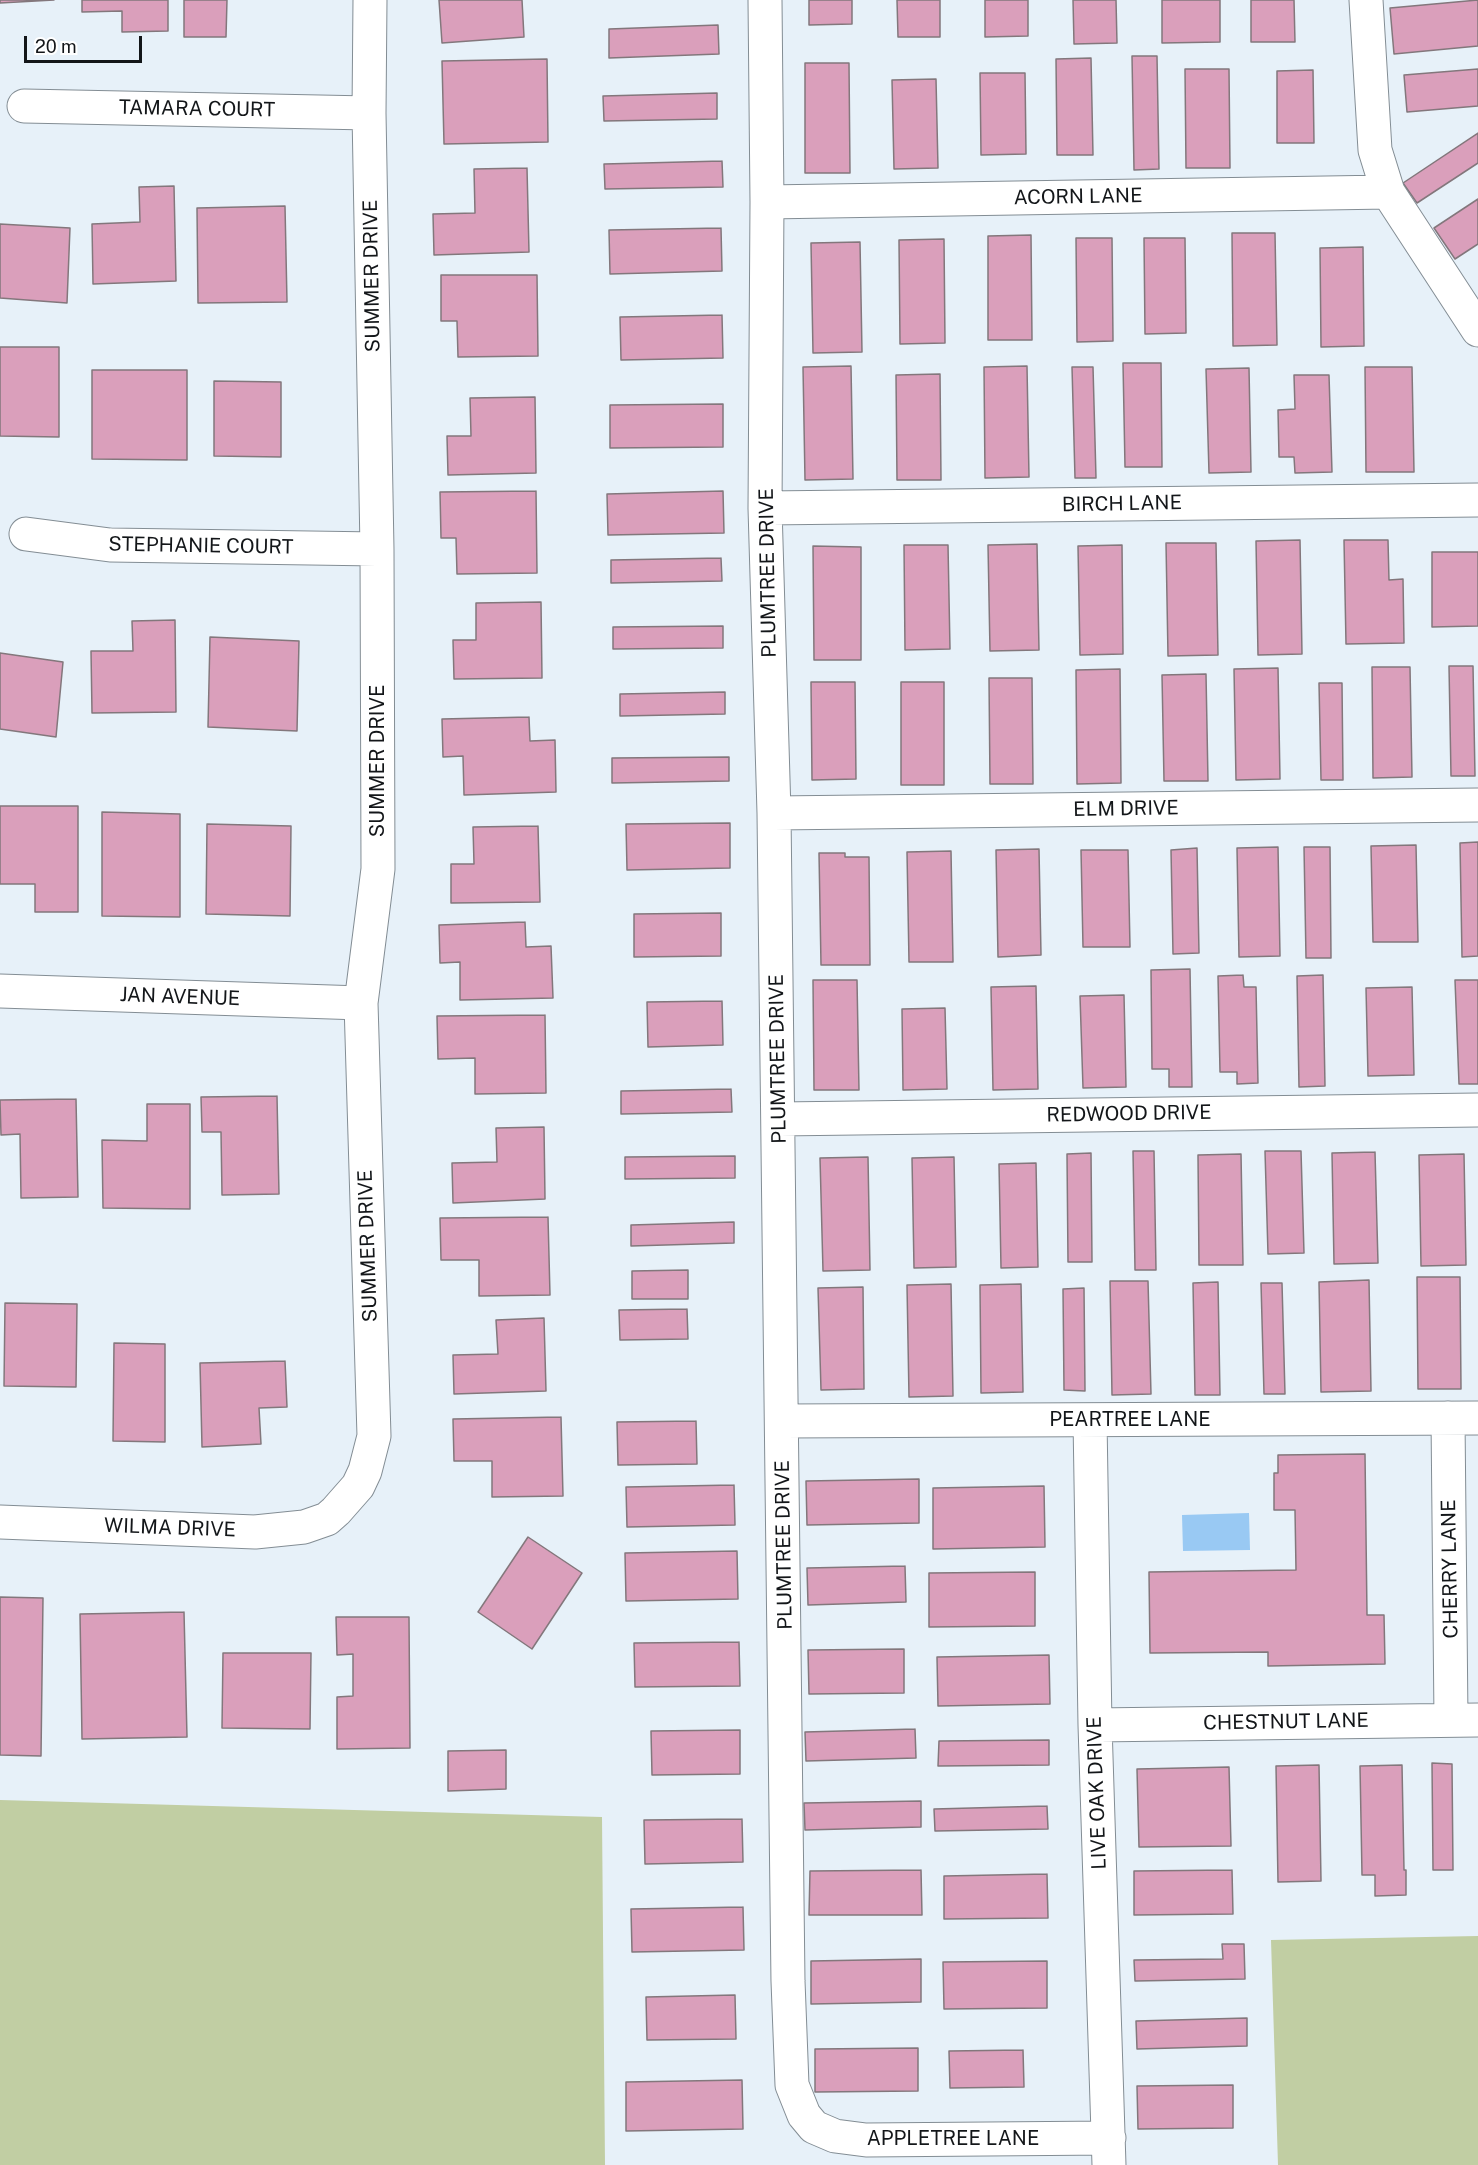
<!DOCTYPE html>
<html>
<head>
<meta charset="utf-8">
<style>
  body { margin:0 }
  #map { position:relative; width:1478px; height:2165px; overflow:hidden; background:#e7f1f9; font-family:"Public Sans",sans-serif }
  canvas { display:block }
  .scale { position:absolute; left:24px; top:36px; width:118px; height:27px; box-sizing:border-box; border:3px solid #131619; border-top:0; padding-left:8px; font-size:18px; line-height:21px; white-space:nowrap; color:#131619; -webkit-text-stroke:4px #fff; paint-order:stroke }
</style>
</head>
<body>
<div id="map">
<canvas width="1478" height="2165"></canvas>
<div class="scale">20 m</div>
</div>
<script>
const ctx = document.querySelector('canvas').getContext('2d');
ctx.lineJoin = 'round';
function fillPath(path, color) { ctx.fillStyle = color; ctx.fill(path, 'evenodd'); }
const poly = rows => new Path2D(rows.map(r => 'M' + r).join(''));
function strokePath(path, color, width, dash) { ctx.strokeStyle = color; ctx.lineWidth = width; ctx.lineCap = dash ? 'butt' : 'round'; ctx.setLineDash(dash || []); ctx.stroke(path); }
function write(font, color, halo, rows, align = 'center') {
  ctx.font = font + ' "Public Sans",sans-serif'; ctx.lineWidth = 6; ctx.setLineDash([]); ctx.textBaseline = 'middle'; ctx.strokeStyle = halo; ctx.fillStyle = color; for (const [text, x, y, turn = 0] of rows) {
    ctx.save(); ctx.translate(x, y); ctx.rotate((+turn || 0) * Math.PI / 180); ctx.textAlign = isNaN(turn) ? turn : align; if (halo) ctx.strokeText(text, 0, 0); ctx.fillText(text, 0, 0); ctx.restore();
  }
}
const green = poly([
  [0,1800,602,1817,605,2165,0,2165],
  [1478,1936,1478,2165,1278,2165,1271,1940]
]);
const water = poly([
  [1249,1513,1250,1550,1183,1551,1182,1515]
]);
const building = poly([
  [0,0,54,0,0,3,0,0],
  [82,0,168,0,168,31,122,32,122,11,82,12,82,0],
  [184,0,227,0,226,37,184,37,184,0],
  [439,0,522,0,524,37,442,43,439,0],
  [809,0,852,0,852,24,809,25,809,0],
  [897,0,940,0,940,37,898,37,897,0],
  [985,0,1028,0,1028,36,985,37,985,0],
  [1073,0,1116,0,1117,43,1074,44,1073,0],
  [1162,0,1220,0,1220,42,1162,43,1162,0],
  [1251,0,1294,0,1295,42,1251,42,1251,0],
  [1478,0,1478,46,1394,54,1390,8,1478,0],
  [718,25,719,54,609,58,609,29,718,25],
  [1132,56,1157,56,1159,169,1134,170,1132,56],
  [1091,58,1093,155,1057,155,1056,59,1091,58],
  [547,59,548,142,444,144,442,61,547,59],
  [805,63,849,63,850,173,805,173,805,63],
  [1185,69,1229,69,1230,168,1186,168,1185,69],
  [1478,69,1478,106,1407,112,1404,75,1478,69],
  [1313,70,1314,143,1277,143,1277,71,1313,70],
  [980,73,1025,73,1026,154,981,155,980,73],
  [936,79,938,168,894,169,892,80,936,79],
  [717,93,717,119,604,121,603,96,717,93],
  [1478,133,1478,163,1417,203,1403,183,1478,133],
  [722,161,723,187,605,189,604,164,722,161],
  [527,168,529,252,434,255,433,214,475,213,474,169,527,168],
  [174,186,176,281,93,284,92,224,140,222,139,187,174,186],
  [1478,199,1478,244,1455,259,1434,228,1478,199],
  [285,206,287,302,198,303,197,208,285,206],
  [0,224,70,228,67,303,0,298,0,224],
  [721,228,722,271,610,274,609,230,721,228],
  [1232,233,1275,233,1277,345,1233,346,1232,233],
  [1031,235,1032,340,988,340,988,236,1031,235],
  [1076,238,1112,238,1113,341,1077,342,1076,238],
  [1144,238,1185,238,1186,333,1145,334,1144,238],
  [944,239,945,343,900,344,899,240,944,239],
  [860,242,862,352,813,353,811,243,860,242],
  [1363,247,1364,346,1321,347,1320,248,1363,247],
  [441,275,537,275,538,356,458,357,457,321,441,321,441,275],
  [722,315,723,358,621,360,620,317,722,315],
  [0,347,59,347,59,437,0,436,0,347],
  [1123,363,1161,363,1162,467,1125,467,1123,363],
  [851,366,853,479,805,480,803,367,851,366],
  [1027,366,1029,477,985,478,984,367,1027,366],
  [1072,367,1093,367,1096,478,1075,478,1072,367],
  [1365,367,1412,367,1414,472,1366,472,1365,367],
  [1249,368,1251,472,1209,473,1206,369,1249,368],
  [92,370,187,370,187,460,92,459,92,370],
  [940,374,941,480,897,480,896,375,940,374],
  [1294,375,1329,375,1332,472,1295,473,1294,457,1279,457,1278,410,1295,409,1294,375],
  [214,381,281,382,281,457,214,456,214,381],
  [535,397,536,473,448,475,447,436,471,436,470,398,535,397],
  [723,404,723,447,610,448,610,405,723,404],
  [536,491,537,573,457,574,456,538,441,538,440,492,536,491],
  [723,491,724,533,608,535,607,494,723,491],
  [1300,540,1302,654,1258,655,1256,541,1300,540],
  [1344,540,1388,540,1389,580,1403,579,1404,643,1346,644,1344,540],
  [1166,543,1216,543,1218,655,1168,656,1166,543],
  [1037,544,1039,650,990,651,988,545,1037,544],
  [904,545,948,545,950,649,905,650,904,545],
  [1122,545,1123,654,1080,655,1078,546,1122,545],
  [813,546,861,547,861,660,814,660,813,546],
  [1432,552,1478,552,1478,626,1432,627,1432,552],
  [721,558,722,581,611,583,611,560,721,558],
  [541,602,542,678,454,679,453,640,476,640,476,603,541,602],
  [175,620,176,712,92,713,91,651,133,651,132,621,175,620],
  [723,626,723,648,613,649,613,627,723,626],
  [210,637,299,641,297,731,208,727,210,637],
  [0,653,63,662,56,737,0,729,0,653],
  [1449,666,1473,666,1475,776,1451,776,1449,666],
  [1372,667,1410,667,1412,777,1373,778,1372,667],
  [1278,668,1280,779,1236,780,1234,669,1278,668],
  [1120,669,1121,783,1077,784,1076,670,1120,669],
  [1206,674,1208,781,1164,781,1162,675,1206,674],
  [989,678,1032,678,1033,784,990,784,989,678],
  [811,682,855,682,856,779,812,780,811,682],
  [901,682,944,682,944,785,901,785,901,682],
  [1319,683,1342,683,1343,780,1321,780,1319,683],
  [725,692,725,714,620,716,620,694,725,692],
  [529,717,530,741,555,740,556,792,464,795,463,756,443,757,442,719,529,717],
  [729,757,729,781,612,783,612,758,729,757],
  [0,806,78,806,78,912,35,912,35,884,0,884,0,806],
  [102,812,180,814,180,917,102,916,102,812],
  [730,823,730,868,627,870,626,824,730,823],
  [207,824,291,826,290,916,206,914,207,824],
  [538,826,540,902,451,903,451,864,474,864,473,827,538,826],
  [1478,842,1478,956,1462,957,1460,843,1478,842],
  [1416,845,1418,942,1373,942,1371,846,1416,845],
  [1278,847,1280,956,1239,957,1237,848,1278,847],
  [1304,847,1330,847,1331,958,1306,958,1304,847],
  [1197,848,1199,953,1173,954,1171,850,1197,848],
  [1039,849,1041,955,998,957,996,850,1039,849],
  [1081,850,1128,850,1130,947,1083,947,1081,850],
  [951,851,953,962,909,962,907,852,951,851],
  [819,853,845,853,845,857,869,857,870,965,821,965,819,853],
  [721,913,721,956,634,957,634,914,721,913],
  [525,922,526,947,551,946,553,998,460,1000,460,962,440,963,439,925,525,922],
  [1190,969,1192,1087,1169,1087,1169,1069,1152,1069,1151,970,1190,969],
  [1243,975,1244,987,1256,987,1258,1083,1237,1084,1237,1072,1220,1072,1218,976,1243,975],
  [1323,975,1325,1086,1299,1087,1297,976,1323,975],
  [813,980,857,980,859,1090,814,1090,813,980],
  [1455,980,1478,980,1478,1084,1459,1084,1455,980],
  [1036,986,1038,1089,993,1090,991,987,1036,986],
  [1412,987,1414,1075,1368,1076,1366,988,1412,987],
  [1124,995,1126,1087,1083,1088,1080,996,1124,995],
  [722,1001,723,1045,648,1047,647,1002,722,1001],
  [945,1008,947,1089,903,1090,902,1009,945,1008],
  [545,1015,546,1093,475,1094,475,1058,438,1059,437,1016,545,1015],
  [731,1089,732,1112,621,1114,621,1091,731,1089],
  [277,1096,279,1194,222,1195,221,1132,202,1132,201,1097,277,1096],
  [76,1099,78,1197,21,1198,20,1134,1,1135,0,1100,76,1099],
  [147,1104,190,1104,190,1209,103,1208,102,1140,147,1141,147,1104],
  [544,1127,545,1199,453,1203,452,1163,497,1162,496,1128,544,1127],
  [1133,1151,1154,1151,1156,1270,1135,1270,1133,1151],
  [1265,1151,1301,1151,1304,1253,1268,1254,1265,1151],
  [1375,1152,1378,1263,1334,1264,1332,1153,1375,1152],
  [1091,1153,1092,1262,1068,1262,1067,1154,1091,1153],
  [1241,1154,1243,1265,1199,1265,1198,1155,1241,1154],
  [1464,1154,1466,1265,1421,1266,1419,1155,1464,1154],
  [735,1156,735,1178,625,1179,625,1157,735,1156],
  [868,1157,870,1270,823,1271,820,1158,868,1157],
  [954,1157,956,1267,914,1268,912,1158,954,1157],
  [1036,1163,1038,1267,1001,1268,999,1164,1036,1163],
  [548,1217,550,1295,479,1296,479,1260,441,1260,440,1218,548,1217],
  [734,1222,734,1243,631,1246,631,1225,734,1222],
  [688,1270,688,1299,632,1299,632,1271,688,1270],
  [1417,1277,1460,1277,1461,1389,1418,1389,1417,1277],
  [1369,1280,1371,1391,1321,1392,1319,1282,1369,1280],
  [1110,1281,1148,1281,1151,1394,1112,1395,1110,1281],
  [1218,1282,1220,1395,1195,1395,1193,1283,1218,1282],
  [1261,1283,1282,1283,1285,1394,1264,1394,1261,1283],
  [951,1284,953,1396,909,1397,907,1285,951,1284],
  [1021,1284,1023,1392,981,1393,980,1285,1021,1284],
  [863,1287,864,1389,821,1390,818,1288,863,1287],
  [1084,1288,1085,1391,1064,1390,1063,1289,1084,1288],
  [5,1303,77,1304,76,1387,4,1386,5,1303],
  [687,1309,688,1339,620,1340,619,1310,687,1309],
  [544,1318,546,1391,454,1394,453,1355,498,1354,496,1320,544,1318],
  [114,1343,165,1344,165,1442,113,1441,114,1343],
  [285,1361,287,1407,259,1408,261,1444,202,1447,200,1363,285,1361],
  [561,1417,563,1496,492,1497,492,1461,454,1461,453,1419,561,1417],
  [696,1421,697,1464,618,1465,617,1422,696,1421],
  [1365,1454,1367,1615,1384,1615,1385,1664,1268,1666,1268,1652,1150,1653,1149,1572,1296,1570,1295,1510,1274,1510,1274,1473,1278,1473,1278,1455,1365,1454],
  [919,1479,919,1523,807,1525,806,1481,919,1479],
  [734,1485,735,1525,627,1527,626,1487,734,1485],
  [1044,1486,1045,1547,933,1549,933,1488,1044,1486],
  [528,1537,582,1573,532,1649,478,1612,528,1537],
  [737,1551,738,1599,626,1601,625,1553,737,1551],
  [905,1566,906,1602,808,1605,807,1568,905,1566],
  [1035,1572,1035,1626,929,1627,929,1573,1035,1572],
  [0,1597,43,1598,41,1756,0,1755,0,1597],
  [184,1612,187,1737,82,1739,80,1614,184,1612],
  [336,1617,409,1617,410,1748,337,1749,337,1697,353,1696,353,1654,337,1655,336,1617],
  [739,1642,740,1686,635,1687,634,1643,739,1642],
  [904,1649,904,1693,809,1694,808,1650,904,1649],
  [223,1653,311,1653,310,1729,222,1728,223,1653],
  [1049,1655,1050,1704,938,1706,937,1657,1049,1655],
  [915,1729,916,1758,806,1761,805,1732,915,1729],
  [740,1730,740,1774,652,1775,651,1731,740,1730],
  [1049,1740,1049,1765,938,1766,939,1741,1049,1740],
  [506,1750,506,1789,448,1791,448,1751,506,1750],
  [1432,1763,1452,1764,1453,1870,1433,1870,1432,1763],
  [1319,1765,1321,1881,1278,1882,1276,1766,1319,1765],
  [1402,1765,1404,1870,1406,1870,1406,1895,1375,1896,1375,1875,1362,1875,1360,1766,1402,1765],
  [1229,1767,1231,1846,1139,1847,1137,1769,1229,1767],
  [921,1801,921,1827,805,1830,804,1803,921,1801],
  [1047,1806,1048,1829,935,1831,934,1809,1047,1806],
  [742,1819,743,1862,645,1864,644,1820,742,1819],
  [921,1870,922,1915,809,1915,810,1871,921,1870],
  [1232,1870,1233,1914,1134,1915,1134,1871,1232,1870],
  [1047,1874,1048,1918,944,1919,944,1876,1047,1874],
  [743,1907,744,1950,632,1952,631,1909,743,1907],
  [1222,1944,1244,1944,1245,1979,1135,1981,1134,1960,1223,1959,1222,1944],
  [921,1959,921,2002,811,2004,811,1961,921,1959],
  [1047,1961,1047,2008,944,2009,943,1962,1047,1961],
  [735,1995,736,2039,647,2040,646,1997,735,1995],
  [1247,2018,1247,2046,1137,2049,1136,2021,1247,2018],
  [918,2048,918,2091,815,2092,815,2049,918,2048],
  [1023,2050,1024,2087,950,2088,949,2051,1023,2050],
  [742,2080,743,2129,626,2131,626,2082,742,2080],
  [1233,2085,1233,2128,1138,2129,1137,2086,1233,2085]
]);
const minor = poly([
  [765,0,767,202,765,508,774,813,788,1981,792,2085,804,2115,814,2127,835,2136,866,2140,1109,2138],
  [1366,0,1375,150,1388,192,1478,330],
  [24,106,369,113],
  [767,202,1388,192],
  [765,508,1478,500],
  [26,534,110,545,377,549],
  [774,813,1478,805],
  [0,991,361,1003],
  [779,1119,1478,1110],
  [1448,1418,1451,1720],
  [1090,1420,1095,1725,1109,2165],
  [783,1421,1478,1418],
  [0,1522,255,1532,304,1527,327,1519,336,1511,358,1486,365,1471,374,1436,361,1003,378,869,377,549,369,113,370,0],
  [1095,1725,1478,1720]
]);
const streetNames = [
  ["TAMARA COURT",197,109,1],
  ["ACORN LANE",1078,197,-1],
  ["SUMMER DRIVE",372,276,-91],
  ["BIRCH LANE",1122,504,-1],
  ["STEPHANIE COURT",201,546,1],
  ["PLUMTREE DRIVE",768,573,-91],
  ["SUMMER DRIVE",378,761,-90],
  ["ELM DRIVE",1126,809,-1],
  ["JAN AVENUE",180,997,2],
  ["PLUMTREE DRIVE",778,1059,-91],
  ["REDWOOD DRIVE",1129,1114,-1],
  ["SUMMER DRIVE",368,1246,-92],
  ["PEARTREE LANE",1130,1420],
  ["WILMA DRIVE",170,1528,2],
  ["PLUMTREE DRIVE",784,1545,-91],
  ["CHERRY LANE",1450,1569,-91],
  ["CHESTNUT LANE",1286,1722,-1],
  ["LIVE OAK DRIVE",1097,1793,-92],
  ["APPLETREE LANE",953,2139]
];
fillPath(green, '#c1cea3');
fillPath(water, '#99c9f3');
fillPath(building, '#da9fbb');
strokePath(building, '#83777c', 1.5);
strokePath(minor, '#838d94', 35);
strokePath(minor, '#fff', 33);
write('20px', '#131619', '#fff', streetNames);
</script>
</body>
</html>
